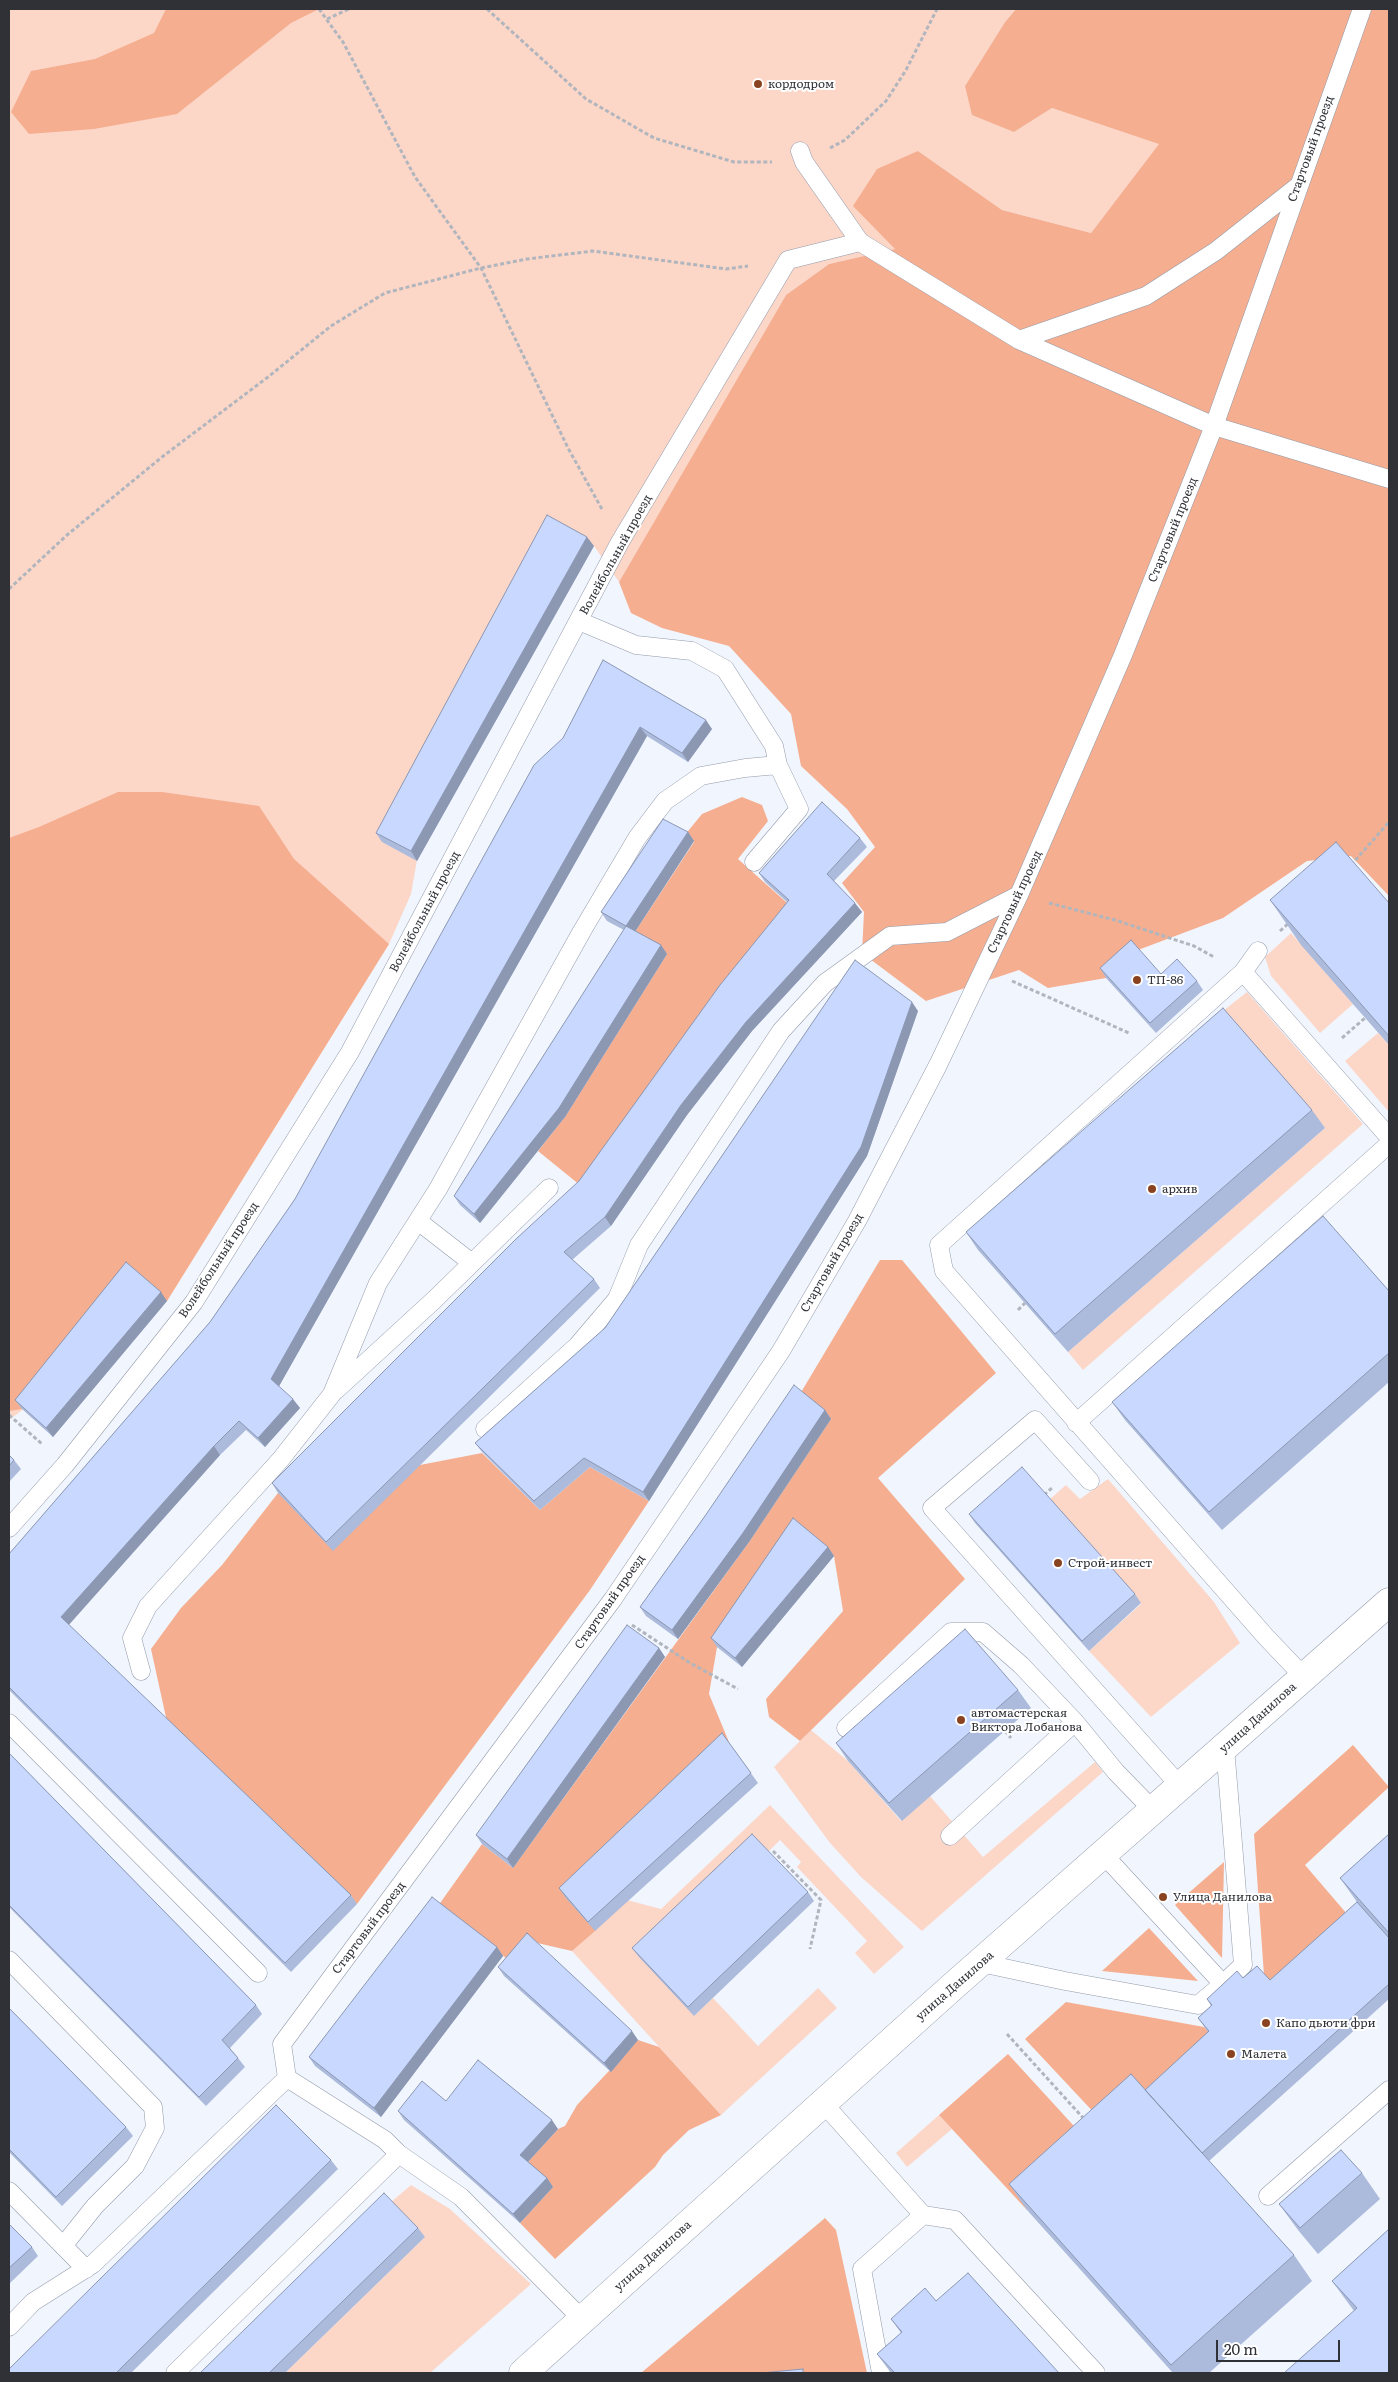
<!DOCTYPE html>
<html>
<head>
<meta charset="utf-8">
<style>
  body { margin:0 }
  #map { position:relative; width:1398px; height:2382px; overflow:hidden; background:#f0f5fe; font-family:Literata,serif }
  canvas { display:block }
  .frame { position:absolute; inset:0; border:10px solid #2f3137; pointer-events:none }
  .scale { position:absolute; left:1216px; top:2340px; width:124px; height:22px; box-sizing:border-box; border:2px solid #2f3137; border-top:0; padding-left:6px; font-size:15px; line-height:18px; white-space:nowrap; color:#2f3137; -webkit-text-stroke:4px #fff; paint-order:stroke }
</style>
</head>
<body>
<div id="map">
<canvas width="1398" height="2382"></canvas>
<div class="frame"></div>
<div class="scale">20 m</div>
</div>
<script>
const ctx = document.querySelector('canvas').getContext('2d');
ctx.lineJoin = 'round';
function fillPath(path, color) { ctx.fillStyle = color; ctx.fill(path, 'evenodd'); }
const poly = rows => new Path2D(rows.map(r => 'M' + r).join(''));
function strokePath(path, color, width, dash) { ctx.strokeStyle = color; ctx.lineWidth = width; ctx.lineCap = dash ? 'butt' : 'round'; ctx.setLineDash(dash || []); ctx.stroke(path); }
function write(font, color, halo, rows, align = 'center') {
  ctx.font = font + ' Literata,serif'; ctx.lineWidth = 4; ctx.setLineDash([]); ctx.textBaseline = 'middle'; ctx.strokeStyle = halo; ctx.fillStyle = color; for (const [text, x, y, turn = 0] of rows) {
    ctx.save(); ctx.translate(x, y); ctx.rotate((+turn || 0) * Math.PI / 180); ctx.textAlign = isNaN(turn) ? turn : align; if (halo) ctx.strokeText(text, 0, 0); ctx.fillText(text, 0, 0); ctx.restore();
  }
}
const green = poly([
  [9,9,1016,9,1005,22,965,86,1014,132,1052,108,1160,143,1091,233,1002,210,918,151,896,249,829,264,786,295,619,582,594,546,382,842,417,860,411,894,389,944,167,1301,9,1420],
  [1291,933,1353,1004,1320,1033,1271,976,1265,957],
  [1247,992,1363,1124,1083,1370,1068,1352,1325,1128,1223,1011],
  [1378,1033,1389,1045,1389,1112,1345,1061],
  [1108,1479,1214,1602,1240,1643,1151,1717,1089,1651,1141,1604,1049,1500,1066,1485,1080,1499],
  [811,1730,848,1761,901,1821,930,1796,983,1857,1095,1762,1103,1772,922,1931,861,1877,830,1843,774,1767],
  [770,1805,904,1947,874,1974,855,1953,867,1941,797,1867,801,1862,780,1840,768,1852,694,2016,713,1998,758,2046,818,1988,837,2008,721,2115,572,1951,627,1900,661,1909],
  [939,2115,952,2129,907,2167,896,2153],
  [411,2185,450,2209,531,2284,430,2373,285,2373,424,2238,391,2202]
]);
const forest = poly([
  [166,9,319,9,291,23,177,114,94,129,29,134,11,112,31,71,95,59,154,33],
  [1016,9,1389,9,1389,896,1351,856,1307,861,1223,918,1138,950,1106,978,1048,988,1019,970,926,1001,862,953,864,912,842,883,875,847,847,809,801,766,791,714,729,646,662,628,631,613,619,582,786,295,829,264,895,249,853,206,877,169,918,151,1002,210,1091,233,1159,144,1052,108,1014,132,972,115,965,86,1005,22],
  [118,792,162,792,259,806,294,859,389,944,167,1301,132,1271,22,1409,9,1411,9,838,39,827],
  [742,797,762,805,768,821,738,859,795,910,586,1190,538,1151,565,1117,667,954,633,935,694,842,684,836,702,814],
  [880,1260,902,1260,996,1373,878,1478,965,1579,800,1741,769,1717,766,1699,843,1611,834,1556,799,1527,717,1647,709,1694,729,1742,595,1931,572,1951,533,1942,514,1964,438,1906,482,1844,513,1868,749,1542,831,1419,800,1394],
  [482,1453,540,1510,590,1467,649,1501,590,1590,357,1904,167,1722,151,1649,181,1608,222,1565,278,1493,330,1479,420,1465],
  [1353,1745,1389,1787,1305,1865,1353,1921,1276,1989,1264,1975,1254,1834],
  [1224,1862,1222,1958,1175,1905],
  [1149,1928,1198,1981,1102,1971],
  [1066,2002,1204,2027,1216,2040,1113,2133,1025,2039],
  [638,2040,659,2047,721,2115,689,2130,663,2155,655,2167,555,2259,520,2223,553,2187,526,2164,558,2129,565,2126,577,2105],
  [1008,2054,1095,2149,1027,2210,939,2115],
  [825,2218,836,2230,867,2373,641,2373]
]);
const path = poly([
  [319,9,343,42,415,177,481,268,568,448,603,511],
  [487,9,586,99,654,138,734,162,772,162],
  [327,19,349,9],
  [830,148,845,140,886,101,906,70,937,9],
  [9,589,67,535,162,457,268,377,331,326,385,293,481,268,527,259,593,251,726,269,748,266],
  [1351,865,1389,822],
  [1049,903,1115,920,1194,946,1214,957],
  [1280,931,1290,922],
  [1012,981,1129,1033],
  [1342,1038,1365,1018],
  [1018,1310,1025,1303],
  [9,1415,42,1444],
  [1044,1495,1053,1487],
  [632,1625,690,1663,738,1689],
  [1005,1731,1011,1738],
  [773,1851,821,1900,810,1949],
  [1007,2034,1085,2120]
]);
const service = poly([
  [800,151,804,162,860,242],
  [1019,340,1146,296,1216,251,1297,187],
  [579,621,636,645,692,651,725,669,774,746,778,765,799,809,754,862],
  [1258,951,1243,972,939,1245,944,1271,1266,1637,1304,1677],
  [1243,972,1389,1137],
  [418,1221,472,1263],
  [336,1390,434,1300,549,1188],
  [1076,1423,1389,1144],
  [485,1429,577,1346,617,1299,639,1245,781,1031,825,983,890,936,947,932,1019,895],
  [1090,1481,1035,1420,932,1508,1180,1786],
  [9,1528,65,1465,194,1302,350,1052,620,542,788,260,860,242,1019,340,1214,426,1389,479],
  [141,1671,132,1638,148,1606,281,1459,332,1394,378,1283,438,1189,582,931,637,838,665,801,701,776,745,768,778,765],
  [9,1723,258,1973],
  [846,1728,951,1632,983,1632,1021,1665,1075,1722,1116,1772,1153,1810],
  [950,1836,1075,1722],
  [1103,1854,1223,1984],
  [9,1960,153,2107,155,2128,135,2166,95,2206,63,2246],
  [981,1963,1065,1981,1198,2005,1223,1984,1243,1965,1225,1747],
  [287,2078,385,2140,399,2154,461,2197,582,2319],
  [823,2103,923,2215],
  [9,2191,86,2269],
  [1268,2196,1389,2090],
  [9,2327,33,2302,93,2264,287,2078,282,2044,613,1599,781,1351,857,1221,938,1065,1019,895,1123,655,1214,426,1362,9],
  [175,2373,399,2154],
  [881,2373,862,2269,923,2215,955,2220,1096,2373]
]);
const tertiary = poly([
  [523,2373,951,1988,1389,1602]
]);
const wall = poly([
  [594,546,417,861,382,842,376,833],
  [603,660,712,729,688,762,647,736,279,1386,300,1408,265,1447,246,1430,220,1455,68,1625,351,1895,357,1904,291,1972,9,1690,9,1554,210,1322,295,1199,563,738],
  [688,832,694,841,635,931,661,945,667,954,565,1117,480,1223,460,1205,454,1196,624,930,607,921,601,912],
  [860,838,867,847,834,881,862,912,752,1031,687,1115,611,1226,572,1260,594,1279,600,1288,333,1551,278,1493,272,1483,579,1181,787,902,765,882,759,873],
  [1270,900,1389,903,1389,1045,1301,945],
  [1100,968,1161,974,1197,981,1203,990,1156,1033,1106,978],
  [918,1011,867,1156,649,1501,590,1467,540,1510,482,1452,475,1443,605,1328],
  [1312,1110,1325,1128,1068,1352,978,1250,966,1232],
  [1389,1291,1389,1382,1222,1530,1125,1420,1112,1402],
  [167,1301,53,1437,22,1409,15,1400],
  [825,1410,831,1419,749,1542,678,1639,646,1616,640,1607,705,1516],
  [9,1455,14,1460,21,1469,9,1482],
  [969,1514,1135,1594,1141,1603,1089,1651,975,1523],
  [828,1547,834,1556,742,1667,717,1647,711,1638],
  [659,1648,665,1657,513,1868,482,1844,476,1835],
  [1018,1690,1031,1708,902,1821,848,1761,836,1743],
  [722,1733,758,1783,595,1931,565,1897,559,1888],
  [9,1753,256,2005,262,2014,230,2048,238,2058,245,2067,206,2106,9,1907],
  [1389,1834,1389,1999,1209,2161,1294,2255,1312,2281,1209,2373,1173,2373,1027,2210,1009,2184,1145,2090,1208,2032,1198,2018,1211,2006,1207,1999,1243,1978,1270,1980,1357,1902,1340,1878],
  [808,1892,814,1901,694,2016,639,1957,632,1948],
  [497,1947,503,1956,381,2117,315,2066,309,2057],
  [498,1967,638,2040,611,2072,504,1976],
  [9,2008,126,2127,133,2136,62,2206,9,2152],
  [446,2101,558,2129,528,2162,547,2178,553,2187,520,2223,404,2120,398,2111],
  [331,2160,338,2169,131,2373,9,2373],
  [1362,2173,1380,2199,1318,2254,1298,2230,1279,2204],
  [9,2224,32,2247,38,2256,9,2284],
  [418,2228,425,2237,285,2373,200,2373],
  [1389,2229,1389,2373,1354,2311,1332,2281],
  [936,2301,1059,2373,891,2373,877,2354,901,2333,891,2319]
]);
const shadedWall = poly([
  [587,537,594,546,417,861,411,851],
  [706,720,712,729,688,762,682,753],
  [640,727,647,736,278,1388,271,1379],
  [688,832,694,841,633,935,626,926],
  [855,903,862,912,752,1031,687,1115,611,1226,605,1217,681,1105,746,1022],
  [661,945,667,954,565,1117,480,1223,474,1214],
  [912,1002,918,1011,867,1156,649,1501,643,1492],
  [161,1292,167,1301,53,1437,46,1428],
  [293,1399,300,1408,265,1447,258,1438],
  [825,1410,831,1419,749,1542,678,1639,672,1630],
  [214,1446,220,1455,67,1627,61,1617],
  [828,1547,834,1556,742,1667,735,1658],
  [659,1648,665,1657,513,1868,507,1859],
  [497,1947,503,1956,381,2117,374,2108],
  [632,2031,638,2040,611,2072,604,2063],
  [552,2120,558,2129,526,2164,520,2155],
  [547,2178,553,2187,520,2223,513,2214]
]);
const building = poly([
  [547,515,587,537,411,851,376,833,547,515],
  [603,660,706,720,682,753,640,727,271,1379,293,1399,258,1438,239,1421,214,1446,61,1617,351,1895,285,1963,9,1687,9,1554,210,1322,295,1199,534,765,563,738,603,660],
  [822,802,860,838,827,874,855,903,746,1022,681,1105,605,1217,564,1252,594,1279,326,1542,272,1483,516,1239,579,1181,720,985,789,900,759,873,822,802],
  [663,819,688,832,626,926,601,912,663,819],
  [1336,842,1389,903,1389,1036,1270,900,1336,842],
  [626,926,661,945,559,1108,474,1214,454,1196,626,926],
  [1131,940,1161,974,1177,959,1197,981,1150,1023,1100,968,1131,940],
  [855,960,912,1002,861,1147,643,1492,584,1458,534,1501,475,1443,605,1328,855,960],
  [1223,1008,1312,1110,1055,1334,966,1232,1223,1008],
  [1323,1216,1389,1291,1389,1353,1209,1512,1112,1402,1323,1216],
  [126,1262,161,1292,46,1428,15,1400,126,1262],
  [794,1385,825,1410,743,1533,672,1630,640,1607,705,1516,794,1385],
  [9,1455,14,1460,9,1466,9,1455],
  [1022,1467,1135,1594,1082,1641,969,1514,1022,1467],
  [793,1518,828,1547,735,1658,711,1638,793,1518],
  [627,1625,659,1648,507,1859,476,1835,627,1625],
  [965,1629,1018,1690,889,1803,836,1743,965,1629],
  [722,1733,751,1773,588,1922,559,1888,722,1733],
  [9,1753,256,2005,222,2040,238,2058,199,2097,9,1905,9,1753],
  [752,1834,808,1892,688,2007,632,1948,752,1834],
  [1389,1834,1389,1933,1340,1878,1389,1834],
  [432,1897,497,1947,374,2108,309,2057,432,1897],
  [1357,1902,1389,1938,1389,1984,1202,2153,1145,2090,1209,2031,1198,2018,1212,2005,1207,1999,1237,1971,1243,1978,1257,1966,1270,1980,1357,1902],
  [527,1933,632,2031,604,2063,498,1967,527,1933],
  [9,2008,126,2127,56,2197,9,2149,9,2008],
  [478,2060,552,2120,520,2155,547,2178,513,2214,398,2111,422,2081,446,2101,478,2060],
  [1131,2074,1294,2255,1171,2365,1009,2184,1131,2074],
  [276,2105,331,2160,116,2373,9,2373,9,2369,276,2105],
  [1341,2150,1362,2173,1300,2228,1279,2204,1341,2150],
  [384,2193,418,2228,269,2373,200,2373,384,2193],
  [9,2224,32,2247,9,2268,9,2224],
  [1389,2229,1389,2373,1284,2373,1357,2308,1332,2281,1389,2229],
  [968,2273,1059,2373,895,2373,877,2354,902,2332,891,2319,925,2288,936,2301,968,2273],
  [803,2369,803,2373,761,2373,803,2369]
]);
const markers = [
  [758,84,5,"#8a4321"],
  [1137,980,5,"#8a4321"],
  [1152,1189,5,"#8a4321"],
  [1058,1563,5,"#8a4321"],
  [961,1720,5,"#8a4321"],
  [1163,1897,5,"#8a4321"],
  [1266,2023,5,"#8a4321"],
  [1231,2054,5,"#8a4321"]
];
const poiNames = [
  ["кордодром",768,84],
  ["ТП-86",1147,980],
  ["архив",1162,1189],
  ["Строй-инвест",1068,1563],
  ["автомастерская",971,1713],
  ["Виктора Лобанова",971,1727],
  ["Улица Данилова",1173,1897],
  ["Капо дьюти фри",1276,2023],
  ["Малета",1241,2054]
];
const streetNames = [
  ["Стартовый проезд",1311,149,-70],
  ["Стартовый проезд",1173,530,-68],
  ["Волейбольный проезд",616,555,-61],
  ["Стартовый проезд",1015,902,-65],
  ["Волейбольный проезд",425,912,-62],
  ["Волейбольный проезд",219,1260,-57],
  ["Стартовый проезд",832,1263,-60],
  ["Стартовый проезд",610,1602,-55],
  ["улица Данилова",1258,1718,-42],
  ["Стартовый проезд",369,1928,-53],
  ["улица Данилова",955,1986,-41],
  ["улица Данилова",653,2256,-42]
];
fillPath(green, '#fcd7c8');
fillPath(forest, '#f5ae8f');
strokePath(service, '#949baa', 19);
strokePath(tertiary, '#949baa', 29);
strokePath(path, '#b1b5bd', 3, [4, 2.5]);
strokePath(service, '#fff', 18);
strokePath(tertiary, '#fff', 28);
fillPath(wall, '#acbadb');
fillPath(shadedWall, '#8c97b2');
fillPath(building, '#c8d8ff');
strokePath(building, '#8c97b2', 1);
for (const [x, y, r, color] of markers) { const dot = new Path2D(); dot.arc(x, y, r, 0, 2 * Math.PI); ctx.fillStyle = color; ctx.fill(dot); strokePath(dot, '#fff', 2); }
write('12px', '#2f3137', '#fff', poiNames, 'left');
write('12px', '#2f3137', '#fff', streetNames);
</script>
</body>
</html>
